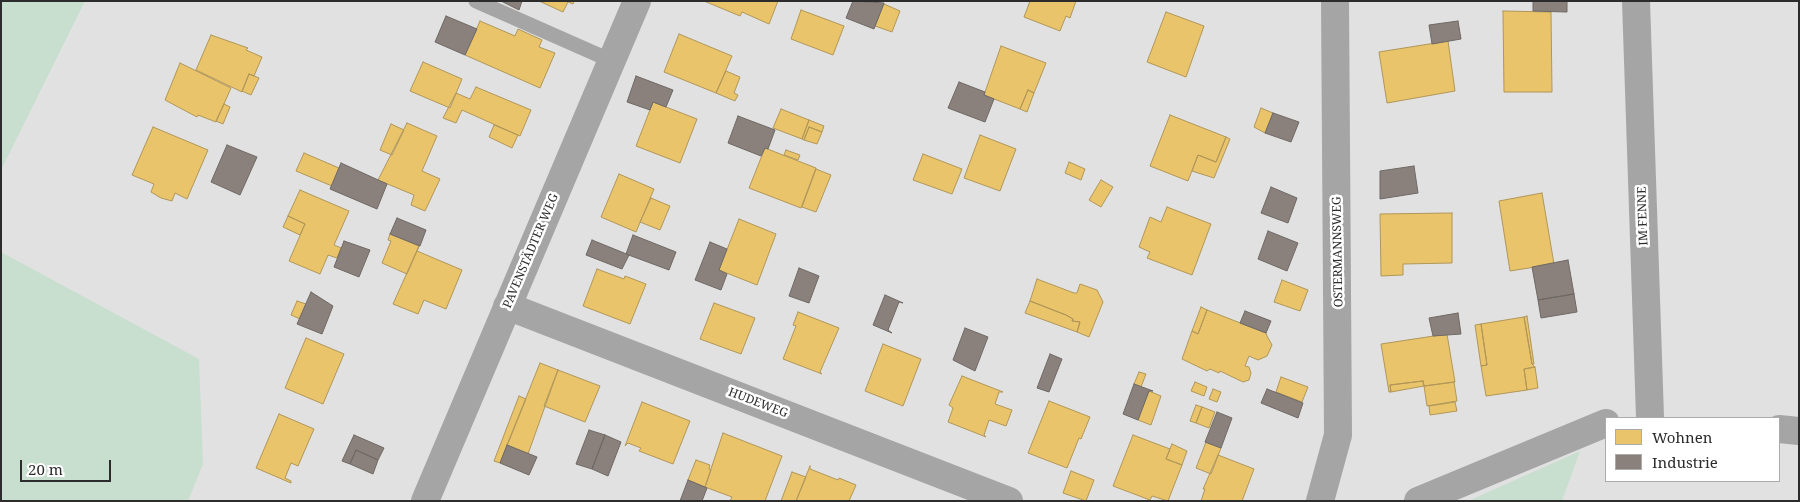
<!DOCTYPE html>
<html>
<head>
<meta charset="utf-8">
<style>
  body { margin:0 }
  #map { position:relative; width:1800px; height:502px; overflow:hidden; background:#e1e1e1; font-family:"Noto Serif",serif }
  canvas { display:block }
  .frame { position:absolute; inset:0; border:2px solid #2c2c2d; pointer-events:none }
  .legend { position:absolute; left:1605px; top:417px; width:175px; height:65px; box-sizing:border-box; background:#fff; border:1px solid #ababab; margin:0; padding:6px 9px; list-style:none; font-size:15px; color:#2c2c2d }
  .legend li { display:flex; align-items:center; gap:10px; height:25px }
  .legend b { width:25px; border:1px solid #ababab }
  .scale { position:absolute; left:20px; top:460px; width:91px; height:22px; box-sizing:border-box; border:2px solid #2c2c2d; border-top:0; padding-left:6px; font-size:15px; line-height:18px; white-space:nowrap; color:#2c2c2d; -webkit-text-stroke:4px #fff; paint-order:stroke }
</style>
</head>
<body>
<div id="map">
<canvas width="1800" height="502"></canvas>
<div class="frame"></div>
<ul class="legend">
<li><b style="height:14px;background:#e9c46a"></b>Wohnen</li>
<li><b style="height:14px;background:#8a817c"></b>Industrie</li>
</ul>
<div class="scale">20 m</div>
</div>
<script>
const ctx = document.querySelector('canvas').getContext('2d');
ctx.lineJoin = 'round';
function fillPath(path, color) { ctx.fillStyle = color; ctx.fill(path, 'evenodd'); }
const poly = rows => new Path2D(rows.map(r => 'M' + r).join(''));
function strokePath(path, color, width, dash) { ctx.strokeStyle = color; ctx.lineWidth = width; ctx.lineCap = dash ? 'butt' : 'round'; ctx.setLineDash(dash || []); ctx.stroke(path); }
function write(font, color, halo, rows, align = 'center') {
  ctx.font = font + ' "Noto Serif",serif'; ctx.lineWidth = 5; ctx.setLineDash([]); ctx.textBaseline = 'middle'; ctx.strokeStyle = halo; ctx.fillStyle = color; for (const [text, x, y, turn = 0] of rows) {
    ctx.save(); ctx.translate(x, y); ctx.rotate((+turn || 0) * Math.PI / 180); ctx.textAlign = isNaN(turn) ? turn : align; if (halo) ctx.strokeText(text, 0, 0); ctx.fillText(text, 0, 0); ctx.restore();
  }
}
const green = poly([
  [1,1,85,1,1,170],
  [1,252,199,359,203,464,188,501,1,501],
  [1580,451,1562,501,1468,501]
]);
const homes = poly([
  [539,1,574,1,573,4,568,2,563,12,539,1],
  [704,1,778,1,769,24,742,12,740,16,704,1],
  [1030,1,1076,1,1070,18,1066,16,1060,31,1024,17,1030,1],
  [884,4,900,11,892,32,875,26,884,4],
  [801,10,844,26,833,55,791,39,801,10],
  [1503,11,1551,12,1552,92,1504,92,1503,11],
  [1166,12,1204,26,1186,77,1147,62,1166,12],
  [480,21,515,36,518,29,542,40,539,47,555,53,540,88,465,55,480,21],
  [679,34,732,56,716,93,664,72,679,34],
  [211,35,248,48,246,50,262,57,254,76,249,74,242,92,196,70,211,35],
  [1448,41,1455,91,1387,103,1379,52,1448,41],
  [1001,46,1046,63,1034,93,1028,90,1020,109,984,95,1001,46],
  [423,62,462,79,450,108,410,91,423,62],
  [180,63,231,88,216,122,198,115,197,117,165,100,180,63],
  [726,71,740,77,734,93,738,95,735,101,716,93,726,71],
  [249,74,259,78,251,95,242,91,249,74],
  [476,87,531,110,520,136,462,110,456,123,443,118,456,93,470,99,476,87],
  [1028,90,1034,93,1027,112,1020,109,1028,90],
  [653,102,697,119,680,163,636,146,653,102],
  [224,104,230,107,223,124,216,121,224,104],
  [1261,108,1273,113,1265,133,1254,127,1261,108],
  [781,109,809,120,802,139,773,128,781,109],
  [1170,115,1226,137,1216,162,1198,155,1188,181,1150,166,1170,115],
  [809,120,824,126,822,132,809,127,804,140,802,139,809,120],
  [407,123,437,136,422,171,440,179,425,211,411,205,414,195,378,180,407,123],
  [391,124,404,130,392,155,380,150,391,124],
  [494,125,518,135,512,148,489,137,494,125],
  [153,127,208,150,187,199,175,193,172,201,161,198,151,192,154,184,132,175,153,127],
  [809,127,822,132,817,144,804,140,809,127],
  [980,135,1016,149,1000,191,964,178,980,135],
  [1226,137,1230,139,1214,178,1192,171,1198,155,1216,162,1226,137],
  [765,148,816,168,801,208,749,188,765,148],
  [786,150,800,155,798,160,784,155,786,150],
  [304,153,339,168,332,186,296,171,304,153],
  [923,154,962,169,952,194,913,180,923,154],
  [1069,162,1085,169,1081,180,1065,173,1069,162],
  [816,169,831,175,816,212,802,207,816,169],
  [619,174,654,189,636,232,601,217,619,174],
  [1101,180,1113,187,1101,207,1089,200,1101,180],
  [300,190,349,211,334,245,341,248,337,258,328,255,320,274,289,261,305,224,288,216,300,190],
  [1542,193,1554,264,1510,271,1499,201,1542,193],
  [651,198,670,206,660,230,640,222,651,198],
  [1167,207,1211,224,1192,275,1147,258,1150,252,1139,247,1150,217,1161,222,1167,207],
  [1452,213,1452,263,1403,264,1403,275,1381,276,1380,214,1452,213],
  [288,216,305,224,300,235,283,227,288,216],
  [739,219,776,234,757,285,719,270,739,219],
  [390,234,419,246,407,274,382,263,391,241,388,240,390,234],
  [419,246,417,251,462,270,446,309,424,300,418,314,393,304,419,246],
  [597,269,624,279,625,276,646,284,630,324,583,306,597,269],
  [1037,279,1074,293,1077,293,1080,284,1097,290,1103,302,1089,337,1077,332,1080,322,1072,321,1073,319,1066,315,1030,301,1037,279],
  [1282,280,1308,290,1300,311,1274,302,1282,280],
  [297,301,306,304,300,319,291,315,297,301],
  [1030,301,1066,315,1073,319,1072,321,1080,322,1077,332,1025,313,1030,301],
  [714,303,755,318,741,354,700,339,714,303],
  [1201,307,1207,310,1198,334,1192,331,1201,307],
  [1207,310,1266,333,1267,336,1272,345,1267,356,1258,360,1249,356,1245,366,1249,367,1251,373,1249,380,1243,382,1220,371,1219,373,1210,369,1207,371,1182,359,1192,331,1198,334,1207,310],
  [798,312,839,328,820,372,822,374,783,359,796,326,793,325,798,312],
  [1527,316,1534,364,1532,364,1524,317,1527,316],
  [1524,317,1532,364,1535,367,1524,369,1527,390,1486,396,1481,366,1487,365,1481,324,1524,317],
  [1481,324,1487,365,1481,366,1475,325,1481,324],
  [1447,334,1455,382,1424,386,1423,381,1390,385,1391,392,1389,392,1381,344,1447,334],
  [306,338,344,354,323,404,285,388,306,338],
  [883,344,921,359,903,406,865,391,883,344],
  [540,363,558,370,528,454,507,445,540,363],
  [1535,367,1538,388,1527,390,1524,369,1535,367],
  [558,370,600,386,585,422,544,406,558,370],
  [1139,372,1146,374,1141,387,1134,384,1139,372],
  [962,376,1003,392,999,392,995,404,1012,410,1006,426,989,420,984,435,986,437,948,422,953,408,949,405,962,376],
  [1281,377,1308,387,1302,402,1276,392,1281,377],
  [1423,381,1424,386,1391,392,1390,385,1423,381],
  [1195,382,1207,387,1204,396,1191,391,1195,382],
  [1454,382,1457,401,1427,406,1424,386,1454,382],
  [1213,389,1221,392,1217,402,1209,399,1213,389],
  [1149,391,1161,396,1151,425,1138,420,1149,391],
  [519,396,526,399,500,463,494,461,519,396],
  [1049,401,1090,417,1081,439,1079,438,1067,468,1028,453,1049,401],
  [642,402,690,421,673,464,639,451,641,448,628,443,625,446,642,402],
  [1455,402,1457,411,1430,415,1429,406,1455,402],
  [1196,405,1202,407,1196,423,1190,421,1196,405],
  [1202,407,1215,412,1209,428,1196,423,1202,407],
  [279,414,314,429,298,466,291,463,285,478,291,481,291,483,256,468,279,414],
  [723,433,782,456,765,501,730,501,732,497,705,487,723,433],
  [1133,435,1170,449,1166,459,1182,465,1168,501,1152,496,1150,500,1113,486,1133,435],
  [1206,442,1221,448,1211,474,1196,468,1206,442],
  [1172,444,1187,451,1182,465,1166,459,1172,444],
  [1218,455,1254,469,1242,501,1201,501,1205,489,1203,489,1218,455],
  [696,460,710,465,709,469,711,470,705,487,688,480,696,460],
  [810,466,810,469,838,480,839,478,856,485,849,501,796,501,810,466],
  [1071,471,1094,480,1086,501,1063,493,1071,471],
  [792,472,806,477,796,501,781,501,792,472]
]);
const industry = poly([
  [501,1,522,1,519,10,501,1],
  [853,1,884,3,874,29,846,18,853,1],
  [1533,1,1567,1,1567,12,1533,11,1533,1],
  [446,16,477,29,465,55,435,42,446,16],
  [1458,21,1461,39,1432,44,1429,25,1458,21],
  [636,76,673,90,666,107,653,102,650,110,627,102,636,76],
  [959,82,985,92,984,95,994,99,985,122,948,108,959,82],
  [1273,113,1299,122,1291,142,1265,133,1273,113],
  [738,116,775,130,768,149,765,148,761,156,728,143,738,116],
  [227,145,257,157,240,195,211,182,227,145],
  [341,163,387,184,377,209,330,189,341,163],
  [1414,166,1418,193,1380,199,1380,171,1414,166],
  [1271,187,1297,198,1288,223,1261,213,1271,187],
  [397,218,426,230,420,246,390,234,397,218],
  [1268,231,1298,243,1287,271,1258,259,1268,231],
  [633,235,676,252,669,270,626,254,633,235],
  [592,240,629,255,622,269,586,255,592,240],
  [344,241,370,250,359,277,334,267,344,241],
  [710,242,727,249,719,270,727,274,721,290,695,280,710,242],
  [1568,260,1574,294,1538,300,1532,267,1568,260],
  [799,268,819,276,809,303,789,296,799,268],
  [311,292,333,306,322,334,297,324,311,292],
  [1574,294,1577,312,1541,318,1538,300,1574,294],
  [885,295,903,303,899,302,888,330,892,333,873,325,885,295],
  [1245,311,1271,321,1266,333,1240,323,1245,311],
  [1458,313,1461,334,1433,336,1429,318,1458,313],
  [965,328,988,337,975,371,953,360,965,328],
  [1050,354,1062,359,1049,392,1037,388,1050,354],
  [1134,384,1153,391,1149,391,1138,420,1123,414,1134,384],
  [1267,389,1303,403,1298,418,1261,403,1267,389],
  [1217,412,1232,418,1221,448,1205,442,1217,412],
  [589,430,605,435,592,469,576,464,589,430],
  [354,435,384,448,378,460,356,450,350,464,342,461,354,435],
  [605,435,621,442,608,476,592,469,605,435],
  [507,445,537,457,529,475,500,463,507,445],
  [356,450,378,460,373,474,350,464,356,450],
  [688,480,707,488,702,501,680,501,688,480]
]);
const service = poly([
  [476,1,612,61]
]);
const minor = poly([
  [1636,1,1650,417],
  [507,306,1009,501],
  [1779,429,1799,431],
  [425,501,637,1],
  [1320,501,1338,435,1335,1],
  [1418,501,1606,423]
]);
const streetNames = [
  ["IM FENNE",1643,216,-92],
  ["PAVENSTÄDTER WEG",531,251,-67],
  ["OSTERMANNSWEG",1338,252,-91],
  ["HUDEWEG",758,403,21]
];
fillPath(green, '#c8dfcf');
fillPath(homes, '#e9c46a');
strokePath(homes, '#b09658', 1);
fillPath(industry, '#8a817c');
strokePath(industry, '#6e6864', 1);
strokePath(service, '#a5a5a5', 15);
strokePath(minor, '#a5a5a5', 28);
write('12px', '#2c2c2d', '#fff', streetNames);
</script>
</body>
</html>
